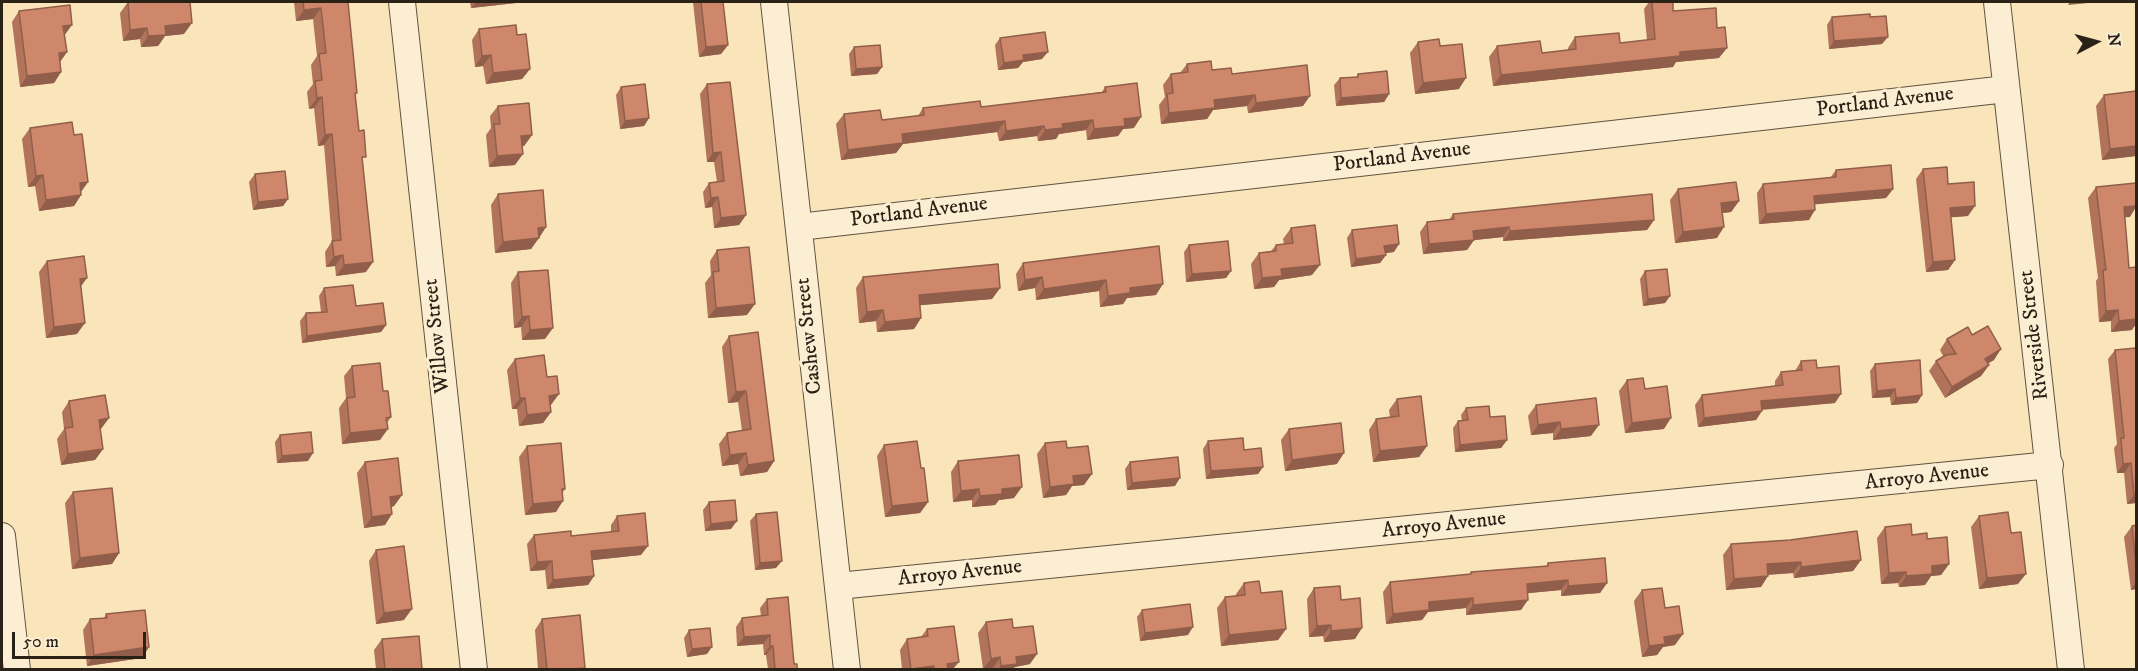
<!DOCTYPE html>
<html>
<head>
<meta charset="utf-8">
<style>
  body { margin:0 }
  #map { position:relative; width:2138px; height:671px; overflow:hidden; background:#fae5bb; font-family:"IM FELL DW Pica",serif }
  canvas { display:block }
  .frame { position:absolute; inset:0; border:3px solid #2b2217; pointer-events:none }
  .north { position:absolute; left:2066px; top:12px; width:60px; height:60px; -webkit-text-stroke:4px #fceed3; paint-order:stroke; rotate:84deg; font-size:16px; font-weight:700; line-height:24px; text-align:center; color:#2b2217 }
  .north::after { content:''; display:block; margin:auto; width:21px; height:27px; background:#2b2217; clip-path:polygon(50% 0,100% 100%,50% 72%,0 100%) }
  .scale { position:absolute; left:12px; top:632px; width:134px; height:27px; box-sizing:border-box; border:3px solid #2b2217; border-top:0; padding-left:8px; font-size:18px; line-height:21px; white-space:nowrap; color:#2b2217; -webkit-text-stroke:4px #fceed3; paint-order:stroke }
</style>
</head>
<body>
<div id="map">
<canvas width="2138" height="671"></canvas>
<div class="frame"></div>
<div class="north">N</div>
<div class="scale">50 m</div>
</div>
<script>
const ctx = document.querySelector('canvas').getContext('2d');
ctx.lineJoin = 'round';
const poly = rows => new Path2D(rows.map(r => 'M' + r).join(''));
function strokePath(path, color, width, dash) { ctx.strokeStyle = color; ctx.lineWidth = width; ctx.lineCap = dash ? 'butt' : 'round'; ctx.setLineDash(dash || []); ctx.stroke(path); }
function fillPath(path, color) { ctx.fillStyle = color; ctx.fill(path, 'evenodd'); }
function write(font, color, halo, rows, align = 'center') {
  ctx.font = font + ' "IM FELL DW Pica",serif'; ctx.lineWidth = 6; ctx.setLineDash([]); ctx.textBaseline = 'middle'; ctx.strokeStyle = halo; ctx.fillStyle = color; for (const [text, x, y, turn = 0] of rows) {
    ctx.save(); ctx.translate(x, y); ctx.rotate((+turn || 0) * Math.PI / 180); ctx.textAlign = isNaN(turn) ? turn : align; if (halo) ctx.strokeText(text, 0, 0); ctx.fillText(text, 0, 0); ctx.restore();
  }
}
const minor = poly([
  [402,2,474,670],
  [774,2,847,670],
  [1997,2,2071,670],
  [799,227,2006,89],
  [2,536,17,670],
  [838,586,2050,465]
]);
const wall = poly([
  [128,2,184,34,165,36,158,46,141,47,140,39,123,41,120,13],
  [294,2,348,2,355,96,363,162,366,272,336,276,335,266,326,267,325,252,332,241,324,145,318,146,314,108,309,109,307,92,313,84,311,65,317,56,313,19,296,21],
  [470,2,525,2,471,8],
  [693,2,723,2,728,45,721,54,699,57],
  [1649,2,1673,2,1673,11,1719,58,1676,62,1673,67,1493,86,1489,57,1497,46,1542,53,1568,50,1568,48,1575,37,1620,43,1647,40,1644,9],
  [19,11,65,36,67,52,60,62,61,72,54,83,20,87,12,22],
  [1832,17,1870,17,1882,44,1829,49,1827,25],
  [479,29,517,35,530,69,522,79,486,84,483,66,475,67,472,40],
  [1000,38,1042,59,1023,62,1018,68,998,70,995,45],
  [1418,42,1440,46,1459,89,1415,94,1410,53],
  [854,47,882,67,877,74,851,76,849,54],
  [1187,64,1232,74,1303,106,1248,113,1247,106,1213,110,1207,119,1161,124,1159,105,1165,97,1163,85,1171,74,1180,73],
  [1358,74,1389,94,1384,102,1336,106,1334,85,1340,78,1356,77],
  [707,84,746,215,739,225,714,228,712,207,705,208,703,192,709,183,717,182,714,162,707,162,700,94],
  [621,87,649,118,644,126,620,129,616,95],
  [1105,87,1134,128,1123,129,1118,136,1087,140,1086,130,1059,134,1056,139,1038,141,1037,136,999,141,997,132,903,144,896,153,841,160,836,124,844,114,882,120,918,116,923,108,981,107,1102,92],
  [2136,91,2136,156,2102,160,2096,106,2104,95],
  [498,106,532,135,524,146,522,146,515,165,489,167,486,135,491,128,490,116],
  [30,128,74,135,88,182,81,192,81,195,74,206,39,211,35,186,28,187,22,139],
  [1923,169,1948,184,1968,216,1951,217,1955,260,1948,270,1926,272,1916,179],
  [1836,170,1893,189,1886,198,1815,204,1809,220,1759,224,1757,193,1763,184,1830,178],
  [255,174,288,199,283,206,253,210,249,182],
  [2096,187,2130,217,2125,217,2132,330,2111,332,2111,321,2099,322,2096,281,2098,278,2088,198],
  [1678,189,1739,201,1731,212,1722,213,1717,238,1675,243,1670,200],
  [498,194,546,227,531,249,495,253,491,205],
  [1453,214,1654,220,1647,230,1503,241,1503,237,1474,240,1467,250,1423,254,1420,232,1427,222,1449,220],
  [1291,228,1312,275,1279,280,1274,287,1254,289,1251,264,1259,253,1271,251,1276,245,1284,244,1283,239],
  [1352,230,1394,252,1385,253,1386,255,1380,263,1351,267,1347,238],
  [1189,245,1231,271,1226,278,1186,282,1184,252],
  [1159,246,1156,295,1127,298,1123,304,1100,307,1099,291,1036,300,1035,288,1018,291,1016,274,1023,263],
  [717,250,747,315,708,318,705,283,711,275,710,261],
  [47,261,81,287,77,334,46,338,39,272],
  [1645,271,1670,296,1665,303,1643,306,1640,279],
  [518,272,545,339,522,340,521,327,514,328,511,283],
  [863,277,1000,288,992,299,920,305,921,318,914,329,877,332,876,321,859,323,856,288],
  [324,288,356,306,386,325,381,332,302,343,300,321,306,313,321,312,319,296],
  [1972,335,1994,360,1988,363,1989,365,1981,376,1945,398,1929,371,1936,361,1943,356,1940,350,1947,339],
  [729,336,774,461,767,472,740,476,738,464,722,466,719,444,727,433,742,431,738,402,728,403,722,347],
  [2115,350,2136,503,2127,504,2124,473,2117,473,2114,448,2117,444,2108,359],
  [515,359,547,377,559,394,550,405,551,412,543,423,519,426,517,409,512,409,507,370],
  [1801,361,1817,368,1835,403,1762,410,1756,420,1698,427,1695,405,1702,395,1775,386,1775,381,1781,372,1795,371],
  [1875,364,1922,395,1917,403,1891,405,1890,397,1872,398,1870,371],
  [352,366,383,391,391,417,387,423,380,440,342,444,339,408,346,398,344,376],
  [1627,380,1645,389,1664,429,1625,433,1619,391],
  [1397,399,1427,446,1419,457,1373,462,1369,430,1376,419,1390,417,1389,410],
  [69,401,109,418,100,429,103,449,95,460,61,465,57,439,64,429,62,412],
  [1536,405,1591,436,1553,440,1553,433,1531,435,1528,416],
  [1466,408,1490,417,1507,440,1501,448,1455,452,1453,428,1458,421,1462,421,1461,415],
  [1289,429,1337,464,1285,471,1281,440],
  [280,435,308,461,277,463,275,442],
  [1208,441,1244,450,1263,467,1258,474,1206,479,1203,449],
  [1045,443,1067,448,1084,485,1072,486,1066,495,1043,498,1037,454],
  [884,445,921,468,928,502,920,513,885,517,877,456],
  [527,446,565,489,563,492,556,512,525,515,519,457],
  [958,461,1014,498,999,500,995,505,972,507,972,500,953,502,951,472],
  [365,462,402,495,394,506,392,507,385,525,364,528,357,473],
  [1130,462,1175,486,1127,490,1125,469],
  [73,492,119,553,112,564,72,569,65,503],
  [709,502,731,529,705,531,703,510],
  [756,514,776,568,755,570,750,521],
  [617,516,641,555,592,560,594,576,588,585,547,589,545,570,530,571,527,544,534,535,571,536,611,532,611,525],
  [1979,516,2018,584,1979,589,1971,527],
  [2136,525,2136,589,2131,590,2124,537,2132,526],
  [1885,527,1927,539,1949,564,1941,575,1931,576,1925,585,1899,587,1898,583,1881,584,1877,538],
  [1731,544,1861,560,1853,571,1794,578,1793,573,1768,575,1761,587,1726,590,1723,555],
  [376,550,404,620,376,624,369,561],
  [1548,563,1607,583,1600,593,1561,596,1561,590,1527,593,1521,610,1466,615,1466,608,1428,612,1422,620,1386,624,1383,592,1390,582,1469,575,1471,572,1546,566],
  [1244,583,1261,593,1286,629,1278,640,1221,646,1217,608,1225,597,1236,596,1236,594],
  [1314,588,1341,600,1355,639,1324,642,1323,636,1309,637,1307,599],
  [1642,590,1675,645,1663,647,1657,655,1642,657,1634,601],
  [767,599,794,664,797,669,768,669,766,655,764,655,763,644,737,646,736,627,742,618,761,616,760,608],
  [1142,610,1188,635,1140,641,1137,617],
  [106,614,149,647,142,658,87,666,83,630,90,619,104,618],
  [542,619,585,668,584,669,538,669,535,630],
  [986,622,1013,628,1030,664,1015,667,1012,669,993,669,993,668,983,669,978,633],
  [927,629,953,669,902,669,900,650,907,639,921,637],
  [689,630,707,654,687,657,684,638],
  [382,639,422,669,376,669,374,650]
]);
const shadedWall = poly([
  [476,2,525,2,471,8],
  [2070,2,2098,2,2068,5],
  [321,8,313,19,296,21,304,10],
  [192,23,184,34,165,36,158,46,141,47,148,36,165,26],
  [72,25,64,36,63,26],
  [147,28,140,39,123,41,130,30],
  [1888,37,1882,44,1829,49,1834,41],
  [728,45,721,54,699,57,706,47],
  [1727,48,1719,58,1676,62,1673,67,1493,86,1501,75,1680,52],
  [67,52,59,63,59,53],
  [1048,52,1042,59,1023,62,1018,68,998,70,1004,63,1023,55],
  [491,55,483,66,475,67,482,56],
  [882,67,877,74,851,76,856,69],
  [530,69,522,79,486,84,493,73],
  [61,72,54,83,20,87,27,76],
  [1466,78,1459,89,1415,94,1423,83],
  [1389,94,1384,102,1336,106,1341,98],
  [1255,95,1247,106,1213,110,1207,119,1161,124,1169,113,1214,100],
  [1310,96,1303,106,1248,113,1256,103],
  [322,97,314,108,309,109,317,98],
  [1141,117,1134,128,1123,129,1118,136,1087,140,1094,129,1124,119],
  [649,118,644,126,620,129,625,121],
  [1093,120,1086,130,1059,134,1056,139,1038,141,1045,130,1062,124],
  [1005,121,997,132,903,144,896,153,841,160,848,150,902,134],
  [1044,126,1037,136,999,141,1006,131],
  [332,134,324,145,318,146,325,135],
  [532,135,524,146,514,147,521,136],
  [2136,146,2136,156,2102,160,2110,149],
  [721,152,714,162,707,162,713,153],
  [523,154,515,165,489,167,497,156],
  [43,175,35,186,28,187,36,176],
  [88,182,80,193,80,183],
  [1893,189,1886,198,1808,205,1814,196],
  [81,195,74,206,39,211,46,200],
  [718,197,712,207,705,208,711,198],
  [288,199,283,206,253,210,258,202],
  [1739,201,1731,212,1714,214,1721,203],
  [1975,206,1968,216,1943,218,1950,208],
  [2136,206,2136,207,2130,217,2116,218,2124,207],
  [1815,210,1809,220,1759,224,1766,214],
  [746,215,739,225,714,228,721,218],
  [1654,220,1647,230,1503,241,1510,231],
  [546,227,539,238,538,228],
  [1509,227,1503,237,1466,241,1473,231],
  [1724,227,1717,238,1675,243,1683,232],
  [539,238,531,249,495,253,503,242],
  [1474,240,1467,250,1423,254,1429,244],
  [1399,244,1394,252,1379,254,1384,246],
  [343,255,335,266,326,267,334,257],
  [1386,255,1380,263,1351,267,1356,259],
  [1955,260,1948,270,1926,272,1933,262],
  [373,262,366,272,336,276,344,265],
  [1320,265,1312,275,1279,280,1274,287,1254,289,1262,278,1281,269],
  [1231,271,1226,278,1186,282,1192,274],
  [1042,277,1035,288,1018,291,1025,280],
  [87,278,79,289,80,279],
  [1106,280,1099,291,1036,300,1044,289],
  [1163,284,1156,295,1127,298,1123,304,1100,307,1108,296,1130,288],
  [1000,288,992,299,912,306,919,295],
  [1670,296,1665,303,1643,306,1648,299],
  [755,304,747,315,708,318,716,308],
  [883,310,876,321,859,323,867,312],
  [2118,310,2111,321,2099,322,2106,311],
  [529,316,521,327,514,328,522,317],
  [921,318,914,329,877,332,885,322],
  [2136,319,2136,324,2132,330,2111,332,2119,321],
  [85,323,77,334,46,338,54,327],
  [386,325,381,332,302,343,307,336],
  [553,328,545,339,522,340,530,330],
  [2001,349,1994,360,1977,370,1985,359],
  [1989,365,1981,376,1945,398,1952,387],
  [1895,389,1890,397,1872,398,1877,391],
  [746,391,738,402,728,403,736,392],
  [559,394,551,405,541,406,549,396],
  [1841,394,1835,403,1754,410,1761,401],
  [1922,395,1917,403,1891,405,1896,398],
  [520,398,525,398,517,409,512,409],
  [1762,411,1756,420,1698,427,1704,418],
  [551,412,543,423,519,426,527,415],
  [109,418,101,429,91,431,99,420],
  [1671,418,1664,429,1625,433,1632,423],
  [1560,422,1553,433,1531,435,1538,425],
  [1599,425,1591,436,1553,440,1561,429],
  [388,429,380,440,342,444,350,433],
  [1507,440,1501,448,1455,452,1460,445],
  [1427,446,1419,457,1373,462,1380,451],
  [103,449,95,460,61,465,68,454],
  [313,453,308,461,277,463,282,456],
  [746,453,738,464,722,466,730,455],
  [1344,453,1337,464,1285,471,1292,460],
  [774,461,767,472,740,476,748,465],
  [2131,463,2124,473,2117,473,2123,464],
  [1263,467,1258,474,1206,479,1211,471],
  [1092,474,1084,485,1072,486,1066,495,1043,498,1050,487,1073,476],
  [1180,478,1175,486,1127,490,1132,483],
  [1022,487,1014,498,999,500,995,505,972,507,980,496,1002,489],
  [979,489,972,500,953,502,961,491],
  [2136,494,2136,503,2127,504,2134,495],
  [402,495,394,506,383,508,390,497],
  [563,501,556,512,525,515,533,504],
  [928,502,920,513,885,517,892,506],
  [392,514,385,525,364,528,372,517],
  [737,521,731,529,705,531,711,524],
  [648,546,641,555,585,561,591,551],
  [119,553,112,564,72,569,80,558],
  [1861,560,1853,571,1794,578,1801,567],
  [552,561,545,570,530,571,537,562],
  [782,561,776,568,755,570,760,563],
  [1801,562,1793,573,1760,575,1767,564],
  [1949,564,1941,575,1931,576,1925,585,1899,587,1906,576,1932,566],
  [1906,572,1898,583,1881,584,1889,573],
  [2026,574,2018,584,1979,589,1987,578],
  [594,576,588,585,547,589,553,580],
  [1768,576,1761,587,1726,590,1734,579],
  [1568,580,1561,590,1520,594,1527,584],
  [2136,582,2136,589,2131,590],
  [1607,583,1600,593,1561,596,1568,586],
  [1473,598,1466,608,1428,612,1422,620,1386,624,1393,614,1429,602],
  [1528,600,1521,610,1466,615,1473,605],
  [412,609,404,620,376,624,384,613],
  [1331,625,1323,636,1309,637,1317,626],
  [1193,627,1188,635,1140,641,1145,633],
  [1362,628,1355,639,1324,642,1331,631],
  [1286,629,1278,640,1221,646,1229,635],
  [1683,634,1675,645,1663,647,1657,655,1642,657,1649,646,1664,637],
  [770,635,763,644,737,646,744,637],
  [770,646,773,646,766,655,764,655],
  [149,647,142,658,87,666,94,655],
  [712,647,707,654,687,657,692,649],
  [1037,654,1030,664,1015,667,1012,669,999,669,1001,666,1016,657],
  [1000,657,993,668,983,669,991,659],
  [959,662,953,669,943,669,947,664],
  [934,666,932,669,911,669]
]);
const building = poly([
  [128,2,190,2,192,23,165,26,166,35,148,36,147,28,130,30,128,2],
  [303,2,348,2,357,93,355,93,359,131,364,130,366,157,362,157,373,262,344,265,343,255,334,257,332,241,341,240,332,134,325,135,322,97,317,98,315,81,322,80,319,54,326,53,321,8,304,10,303,2],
  [701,2,723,2,728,45,706,47,701,2],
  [1652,2,1673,2,1673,11,1716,8,1717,28,1725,27,1727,48,1680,52,1680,56,1501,75,1497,46,1540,41,1542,53,1576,49,1575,37,1619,33,1620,43,1655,39,1652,2],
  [70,5,72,25,63,26,67,52,59,53,61,72,27,76,19,11,70,5],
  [1870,14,1870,17,1886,16,1888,37,1834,41,1832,17,1870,14],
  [516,25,517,35,526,34,530,69,493,73,491,55,482,56,479,29,516,25],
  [1045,32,1048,52,1023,55,1024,60,1004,63,1000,38,1045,32],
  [1439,39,1440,46,1462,44,1466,78,1423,83,1418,42,1439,39],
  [880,45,882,67,856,69,854,47,880,45],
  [1211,61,1212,70,1231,68,1232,74,1307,65,1310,96,1256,103,1255,95,1214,100,1215,108,1169,113,1167,94,1173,93,1171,74,1188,72,1187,64,1211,61],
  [1387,71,1389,94,1341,98,1340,78,1358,77,1358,74,1387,71],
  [730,82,746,215,721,218,718,197,711,198,709,183,724,181,721,152,713,153,707,84,730,82],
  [1137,83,1141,117,1124,119,1125,126,1094,129,1093,120,1062,124,1063,128,1045,130,1044,126,1006,131,1005,121,902,134,903,143,848,150,844,114,880,110,882,120,924,115,923,108,980,101,981,107,1106,92,1105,87,1137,83],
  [645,84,649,118,625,121,621,87,645,84],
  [2136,91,2136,146,2110,149,2104,95,2136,91],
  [529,103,532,135,521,136,523,154,497,156,494,124,500,124,498,106,529,103],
  [72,122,74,135,82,134,88,182,80,183,81,195,46,200,43,175,36,176,30,128,72,122],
  [1891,165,1893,189,1814,196,1815,210,1766,214,1763,184,1836,177,1836,170,1891,165],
  [1947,167,1948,184,1974,182,1975,206,1950,208,1955,260,1933,262,1923,169,1947,167],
  [285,171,288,199,258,202,255,174,285,171],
  [1736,182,1739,201,1721,203,1724,227,1683,232,1678,189,1736,182],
  [2136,183,2136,206,2124,207,2129,268,2136,267,2136,319,2119,321,2118,310,2106,311,2103,270,2106,270,2096,187,2136,183],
  [543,190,546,227,538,228,539,238,503,242,498,194,543,190],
  [1652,194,1654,220,1510,231,1509,227,1473,231,1474,240,1429,244,1427,222,1454,219,1453,214,1652,194],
  [1315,225,1320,265,1281,269,1282,276,1262,278,1259,253,1276,251,1276,245,1293,243,1291,228,1315,225],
  [1397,225,1399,244,1384,246,1386,255,1356,259,1352,230,1397,225],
  [1228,241,1231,271,1192,274,1189,245,1228,241],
  [1159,246,1163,284,1130,288,1130,293,1108,296,1106,280,1044,289,1042,277,1025,280,1023,263,1159,246],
  [749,247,755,304,716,308,713,272,719,271,717,250,749,247],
  [84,256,87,278,80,279,85,323,54,327,47,261,84,256],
  [998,264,1000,288,919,295,921,318,885,322,883,310,867,312,863,277,998,264],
  [1667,269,1670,296,1648,299,1645,271,1667,269],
  [548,270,553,328,530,330,529,316,522,317,518,272,548,270],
  [353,285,356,306,383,303,386,325,307,336,306,313,327,312,324,288,353,285],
  [1988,326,2001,349,1985,359,1989,365,1952,387,1936,361,1946,355,1956,354,1947,339,1968,327,1972,335,1988,326],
  [758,332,774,461,748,465,746,453,730,455,727,433,751,429,746,391,736,392,729,336,758,332],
  [2136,348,2136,494,2134,495,2131,463,2123,464,2121,438,2124,438,2115,350,2136,348],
  [544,355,547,377,557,376,559,394,549,396,551,412,527,415,525,398,520,398,515,359,544,355],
  [1816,360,1817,368,1839,366,1841,394,1761,401,1762,411,1704,418,1702,395,1783,385,1781,372,1802,370,1801,361,1816,360],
  [1920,360,1922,395,1896,398,1895,389,1877,391,1875,364,1920,360],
  [380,363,383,391,388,391,391,417,386,418,388,429,350,433,347,398,355,397,352,366,380,363],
  [1643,378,1645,389,1667,386,1671,418,1632,423,1627,380,1643,378],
  [105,395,109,418,99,420,103,449,68,454,65,428,73,427,69,401,105,395],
  [1421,396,1427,446,1380,451,1376,419,1399,416,1397,399,1421,396],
  [1596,398,1599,425,1561,429,1560,422,1538,425,1536,405,1596,398],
  [1489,406,1490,417,1505,416,1507,440,1460,445,1458,421,1468,420,1466,408,1489,406],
  [1341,423,1344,453,1292,460,1289,429,1341,423],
  [311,432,313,453,282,456,280,435,311,432],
  [1243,438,1244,450,1261,448,1263,467,1211,471,1208,441,1243,438],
  [917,441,921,468,924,468,928,502,892,506,884,445,917,441],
  [1066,441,1067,448,1088,446,1092,474,1073,476,1074,484,1050,487,1045,443,1066,441],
  [561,443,565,489,562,489,563,501,533,504,527,446,561,443],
  [1019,455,1022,487,1002,489,1002,494,980,496,979,489,961,491,958,461,1019,455],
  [1178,457,1180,478,1132,483,1130,462,1178,457],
  [398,458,402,495,390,497,392,514,372,517,365,462,398,458],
  [112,488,119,553,80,558,73,492,112,488],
  [735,500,737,521,711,524,709,502,735,500],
  [777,512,782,561,760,563,756,514,777,512],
  [2008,512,2011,533,2021,532,2026,574,1987,578,1979,516,2008,512],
  [645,513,648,546,591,551,594,576,553,580,552,561,537,562,534,535,571,531,571,536,619,531,617,516,645,513],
  [1911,524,1912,535,1927,533,1927,539,1947,537,1949,564,1932,566,1932,574,1906,576,1906,572,1889,573,1885,527,1911,524],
  [2136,525,2136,565,2132,526,2136,525],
  [1857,531,1861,560,1801,567,1801,562,1767,564,1768,576,1734,579,1731,544,1790,540,1857,531],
  [404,546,412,609,384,613,376,550,404,546],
  [1605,558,1607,583,1568,586,1568,580,1527,584,1528,600,1473,605,1473,598,1429,602,1429,610,1393,614,1390,582,1471,574,1471,572,1548,566,1548,563,1605,558],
  [1259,581,1261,593,1282,591,1286,629,1229,635,1225,597,1245,595,1244,583,1259,581],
  [1340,586,1341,600,1360,598,1362,628,1331,631,1331,625,1317,626,1314,588,1340,586],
  [1662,588,1665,608,1679,606,1683,634,1664,637,1665,644,1649,646,1642,590,1662,588],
  [788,597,794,664,797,664,797,669,775,669,773,646,770,646,770,635,744,637,742,618,768,615,767,599,788,597],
  [1190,604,1193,627,1145,633,1142,610,1190,604],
  [145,610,149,647,94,655,90,619,107,618,106,614,145,610],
  [580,615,585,668,572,669,547,669,542,619,580,615],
  [1012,619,1013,628,1033,626,1037,654,1016,657,1017,664,1001,666,1000,657,991,659,986,622,1012,619],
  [954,626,959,662,947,664,948,669,934,669,934,666,911,669,907,639,928,636,927,629,954,626],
  [710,628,712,647,692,649,689,630,710,628],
  [419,636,422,669,385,669,382,639,419,636]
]);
const streetNames = [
  ["Portland Avenue",1885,103,-7],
  ["Portland Avenue",1402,158,-7],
  ["Portland Avenue",919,213,-7],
  ["Riverside Street",2035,335,-97],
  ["Willow Street",438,336,-96],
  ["Cashew Street",810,336,-96],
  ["Arroyo Avenue",1927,478,-6],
  ["Arroyo Avenue",1444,526,-6],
  ["Arroyo Avenue",960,574,-6]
];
strokePath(minor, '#5f5340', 28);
strokePath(minor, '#fceed3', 26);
fillPath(wall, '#b1745b');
fillPath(shadedWall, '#905e4a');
fillPath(building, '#ce876a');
strokePath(building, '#905e4a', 1.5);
write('21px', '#2b2217', '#fceed3', streetNames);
</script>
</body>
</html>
